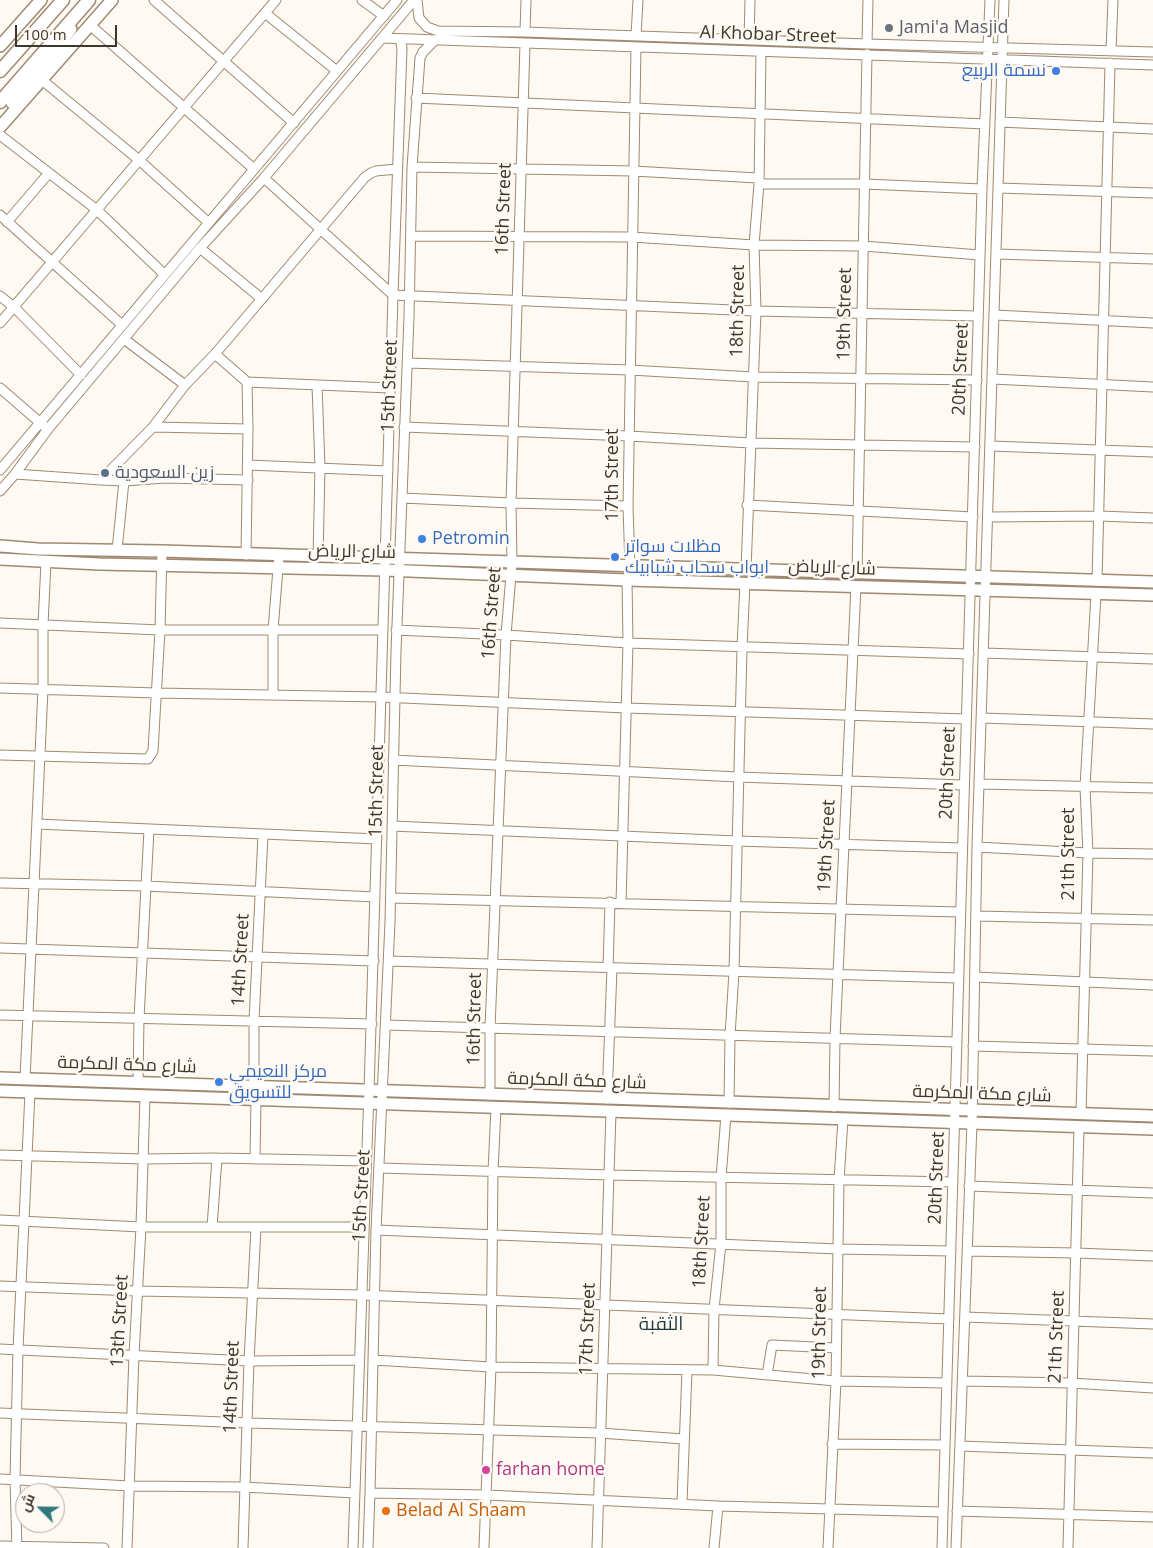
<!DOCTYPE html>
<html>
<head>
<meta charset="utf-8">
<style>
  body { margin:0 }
  #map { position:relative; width:1153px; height:1548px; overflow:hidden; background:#fef9f3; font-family:"Open Sans",Cairo,sans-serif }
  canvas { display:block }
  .north { position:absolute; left:15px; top:1483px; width:50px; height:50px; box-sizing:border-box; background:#fef9f3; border:1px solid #b2aba3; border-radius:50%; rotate:293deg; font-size:14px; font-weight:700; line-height:20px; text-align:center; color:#40372c }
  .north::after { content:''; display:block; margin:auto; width:18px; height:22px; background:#317a7c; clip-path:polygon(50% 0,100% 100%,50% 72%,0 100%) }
  .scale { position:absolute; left:15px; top:25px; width:102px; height:22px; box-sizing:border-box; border:2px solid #40372c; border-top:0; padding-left:6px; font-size:15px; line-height:18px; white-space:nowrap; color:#40372c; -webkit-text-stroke:4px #fef9f3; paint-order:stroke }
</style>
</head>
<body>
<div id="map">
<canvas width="1153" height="1548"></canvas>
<div class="north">ش</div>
<div class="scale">100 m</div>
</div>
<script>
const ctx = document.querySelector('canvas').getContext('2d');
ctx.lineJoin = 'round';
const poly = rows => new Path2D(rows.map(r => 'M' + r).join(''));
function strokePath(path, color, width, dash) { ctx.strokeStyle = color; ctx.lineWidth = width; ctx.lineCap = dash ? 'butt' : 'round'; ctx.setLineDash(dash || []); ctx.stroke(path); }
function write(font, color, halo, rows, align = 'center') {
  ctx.font = font + ' "Open Sans",Cairo,sans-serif'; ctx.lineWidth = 5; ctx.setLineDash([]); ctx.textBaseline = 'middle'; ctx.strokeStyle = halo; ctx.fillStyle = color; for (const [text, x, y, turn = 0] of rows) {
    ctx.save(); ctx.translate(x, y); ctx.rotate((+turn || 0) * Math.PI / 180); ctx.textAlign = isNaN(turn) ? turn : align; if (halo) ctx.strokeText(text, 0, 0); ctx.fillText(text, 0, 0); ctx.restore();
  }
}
const minor = poly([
  [154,0,294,123],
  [362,0,384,16],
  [417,0,419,18,427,27,438,31,525,32,867,44,1153,52],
  [265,13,337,71],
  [90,25,254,169],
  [525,32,526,0],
  [636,36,638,0],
  [383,38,1153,65],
  [749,40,750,0],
  [867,44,868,0],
  [1111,51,1113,0],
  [42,80,139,160,209,223],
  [416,98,985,124],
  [1000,122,1153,129],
  [0,135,97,210,165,275],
  [412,167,633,171,758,178],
  [264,178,393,295,756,311,978,316],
  [759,184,864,184,982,189],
  [998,188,1153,193],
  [0,215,122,325],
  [7,222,48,174],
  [411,236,632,237,754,245,863,246,980,255],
  [200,248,262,299],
  [996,254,1153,259],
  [0,296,14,307,81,375],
  [995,315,1153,323],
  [0,323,276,0],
  [124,339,185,385],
  [215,354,247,382,248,429,246,555],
  [407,363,630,370,753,377,977,380],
  [993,379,1153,387],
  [247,382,390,388],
  [317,385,320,468,318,557],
  [0,388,44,426],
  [153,427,248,429],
  [404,427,629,436,750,443,975,447],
  [991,446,1153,452],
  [248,465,388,471],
  [0,470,397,0],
  [15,474,101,480,124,481,165,478,248,480],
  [101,480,153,427,185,385,215,354,365,177,371,173,376,171,397,169],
  [0,491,15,474,48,429,200,248,264,178,414,0],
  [402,498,511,503,628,506],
  [747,505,973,517],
  [988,517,1099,516,1153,518],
  [117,550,124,481],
  [746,570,756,311,754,245,759,184,761,52],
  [857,574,867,54],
  [1097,581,1110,63],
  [0,623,160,630,383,630],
  [396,630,506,635,628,643,969,654],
  [985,653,1153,659],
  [0,688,156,693,381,697,626,708,966,719],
  [273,695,273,630,279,556],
  [982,718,1153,724],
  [0,755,148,759,153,751,160,630,162,551],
  [393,760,738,777,963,785],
  [980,784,1153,788],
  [37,824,377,839],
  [392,826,737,841,961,848],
  [977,847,1088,853,1153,854],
  [0,883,146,886,375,897],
  [391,898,960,912],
  [621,903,628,643,627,580,630,567,628,506,636,47],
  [977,916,1153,920],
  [0,948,374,961],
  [389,961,958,978],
  [608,968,610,902],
  [975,977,1153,985],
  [0,1015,372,1024],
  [386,1025,957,1042],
  [973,1046,1153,1051],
  [25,1079,43,689,43,625,46,562],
  [138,1083,139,1018,149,830],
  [254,1087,254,1021,263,835],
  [490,1095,490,1028,506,635,512,563,511,503,525,44],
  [607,1099,612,968],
  [729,1103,730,1036,734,972,742,648,745,583],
  [834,1107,835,1038,856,586],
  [1081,1114,1088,853,1085,787,1096,594],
  [0,1155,144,1159,217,1158,366,1161],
  [255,1159,256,1100],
  [380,1168,610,1175,953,1182],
  [969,1186,1153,1193],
  [0,1220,141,1227,364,1227],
  [212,1227,217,1158],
  [376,1230,838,1249,951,1251],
  [967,1251,1076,1253,1153,1256],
  [0,1286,137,1291,362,1295,949,1319],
  [965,1317,1153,1324],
  [0,1349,249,1361,359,1360],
  [373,1360,491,1367,713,1370,836,1381,946,1383],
  [713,1370,714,1309,721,1244,721,1178,726,1115],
  [767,1375,772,1345,836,1348],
  [963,1381,1071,1383,1153,1388],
  [0,1413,248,1423,600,1433,683,1439],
  [832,1444,945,1445],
  [960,1446,1153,1453],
  [0,1479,130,1486,244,1487,355,1493],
  [370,1493,487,1495,718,1506,943,1512],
  [682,1503,687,1370],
  [957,1511,1153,1517],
  [0,1546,104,1548],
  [17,1548,15,1480,18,1349,30,1092],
  [127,1548,134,1355,141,1227,145,1096],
  [243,1548,249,1361,256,1228],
  [353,1548,369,1091,393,295,402,48,400,39],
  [368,1548,370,1493,376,1230,390,922,396,651,409,317,412,167,420,58,423,52,434,41],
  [484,1548,491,1367,493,1171,496,1108],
  [597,1548,611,1112],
  [714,1548,718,1506],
  [828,1548,836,1381,839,1180,843,1119],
  [942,1548,982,189,990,0],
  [956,1548,972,1123,977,847,1004,0],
  [1068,1548,1079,1127]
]);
const major = poly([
  [0,46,41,0],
  [12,103,71,29],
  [0,127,112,0],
  [0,546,38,549,162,551,1153,582],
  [0,559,99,564,385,570,627,580,1153,595],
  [0,1078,1153,1116],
  [0,1091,1153,1129]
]);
const highway = poly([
  [0,71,63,0],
  [0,102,89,0]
]);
const markers = [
  [889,28,5,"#6b7280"],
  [1056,71,5,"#3f7fe0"],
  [105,473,5,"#5c6f8a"],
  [422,539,5,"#3f7fe0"],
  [615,557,5,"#3f7fe0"],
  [219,1082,5,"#3f7fe0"],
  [486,1470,5,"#d1479c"],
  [386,1511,5,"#e8710a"]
];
const worshipNames = [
  ["Jami'a Masjid",899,28]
];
const streetNames = [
  ["Al Khobar Street",768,35,2],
  ["16th Street",504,209,-88],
  ["18th Street",738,311,-89],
  ["19th Street",845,314,-89],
  ["20th Street",961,369,-88],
  ["15th Street",390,386,-88],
  ["17th Street",613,475,-90],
  ["شارع الرياض",352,552,1],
  ["شارع الرياض",832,568,2],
  ["16th Street",492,613,-86],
  ["20th Street",948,773,-88],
  ["15th Street",377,791,-89],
  ["19th Street",827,846,-87],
  ["21th Street",1069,854,-90],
  ["14th Street",241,960,-87],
  ["16th Street",475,1019,-89],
  ["شارع مكة المكرمة",127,1065,2],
  ["شارع مكة المكرمة",577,1081,2],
  ["شارع مكة المكرمة",982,1094,2],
  ["20th Street",937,1178,-88],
  ["15th Street",362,1196,-87],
  ["18th Street",702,1242,-87],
  ["13th Street",120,1321,-87],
  ["17th Street",588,1329,-88],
  ["19th Street",820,1333,-89],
  ["21th Street",1057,1337,-88],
  ["14th Street",232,1387,-88]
];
const shopNames = [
  ["نسمة الربيع",1046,71,"right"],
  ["Petromin",432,539],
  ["مظلات سواتر",625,547],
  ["ابواب سحاب شبابيك",625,568],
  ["مركز النعيمي",229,1072],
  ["للتسويق",229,1093]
];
const serviceNames = [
  ["زين السعودية",115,473]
];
const hotelNames = [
  ["farhan home",496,1470]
];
const foodNames = [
  ["Belad Al Shaam",396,1511]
];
const neighbourhoodNames = [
  ["الثقبة",661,1325]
];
strokePath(minor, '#a0896f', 11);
strokePath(major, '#a0896f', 14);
strokePath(highway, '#a0896f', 15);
strokePath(minor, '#fff', 9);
strokePath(major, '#fff', 11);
strokePath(highway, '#fff', 12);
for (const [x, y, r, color] of markers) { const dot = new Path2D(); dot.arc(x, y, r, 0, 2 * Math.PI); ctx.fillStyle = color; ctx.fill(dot); strokePath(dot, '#fef9f3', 2); }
write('18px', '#5b616d', '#fef9f3', worshipNames, 'left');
write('18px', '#40372c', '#fef9f3', streetNames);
write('18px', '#366cbe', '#fef9f3', shopNames, 'left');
write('18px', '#4e5e75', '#fef9f3', serviceNames, 'left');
write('18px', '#b23c85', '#fef9f3', hotelNames, 'left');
write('18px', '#c56008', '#fef9f3', foodNames, 'left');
write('19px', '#1b3d3e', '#fef9f3', neighbourhoodNames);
</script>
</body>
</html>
